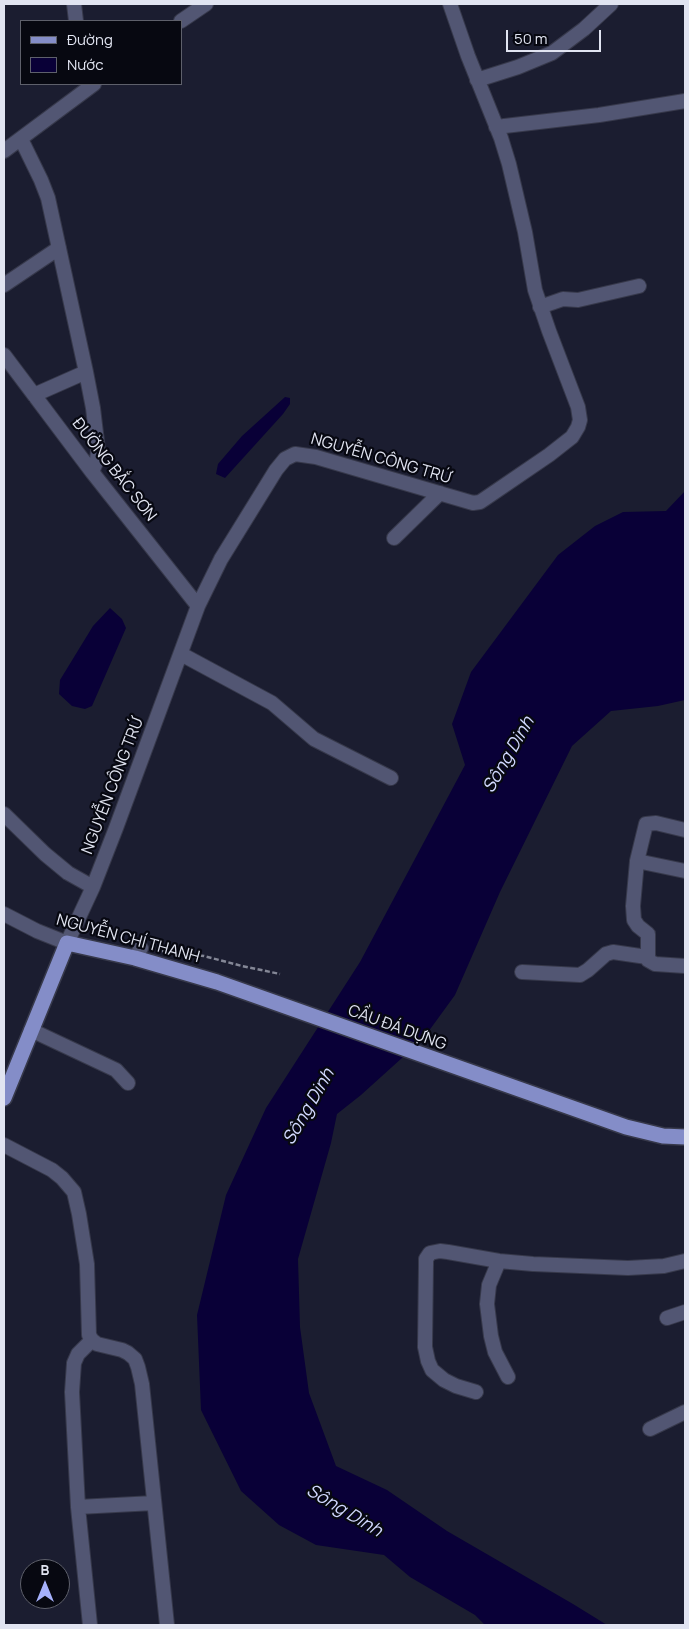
<!DOCTYPE html>
<html>
<head>
<meta charset="utf-8">
<style>
  body { margin:0 }
  #map { position:relative; width:689px; height:1629px; overflow:hidden; background:#1b1d30; font-family:Manrope,sans-serif }
  canvas { display:block }
  .frame { position:absolute; inset:0; border:5px solid #e1e4f1; pointer-events:none }
  .legend { position:absolute; left:20px; top:20px; width:162px; height:65px; box-sizing:border-box; background:#070811; border:1px solid #5e606b; margin:0; padding:6px 9px; list-style:none; font-size:15px; color:#e1e4f1 }
  .legend li { display:flex; align-items:center; gap:10px; height:25px }
  .legend b { width:25px; border:1px solid #5e606b }
  .north { position:absolute; left:20px; top:1559px; width:50px; height:50px; box-sizing:border-box; background:#070811; border:1px solid #5e606b; border-radius:50%; rotate:0deg; font-size:14px; font-weight:700; line-height:20px; text-align:center; color:#e1e4f1 }
  .north::after { content:''; display:block; margin:auto; width:18px; height:22px; background:#a6b1fc; clip-path:polygon(50% 0,100% 100%,50% 72%,0 100%) }
  .scale { position:absolute; left:506px; top:30px; width:95px; height:22px; box-sizing:border-box; border:2px solid #e1e4f1; border-top:0; padding-left:6px; font-size:15px; line-height:18px; white-space:nowrap; color:#e1e4f1; -webkit-text-stroke:4px #070811; paint-order:stroke }
</style>
</head>
<body>
<div id="map">
<canvas width="689" height="1629"></canvas>
<div class="frame"></div>
<ul class="legend">
<li><b style="height:6px;background:#848dc8"></b>Đường</li>
<li><b style="height:14px;background:#090037"></b>Nước</li>
</ul>
<div class="north">B</div>
<div class="scale">50 m</div>
</div>
<script>
const ctx = document.querySelector('canvas').getContext('2d');
ctx.lineJoin = 'round';
function fillPath(path, color) { ctx.fillStyle = color; ctx.fill(path, 'evenodd'); }
const poly = rows => new Path2D(rows.map(r => 'M' + r).join(''));
function strokePath(path, color, width, dash) { ctx.strokeStyle = color; ctx.lineWidth = width; ctx.lineCap = dash ? 'butt' : 'round'; ctx.setLineDash(dash || []); ctx.stroke(path); }
function write(font, color, halo, rows, align = 'center') {
  ctx.font = font + ' Manrope,sans-serif'; ctx.lineWidth = 4.5; ctx.setLineDash([]); ctx.textBaseline = 'middle'; ctx.strokeStyle = halo; ctx.fillStyle = color; for (const [text, x, y, turn = 0] of rows) {
    ctx.save(); ctx.translate(x, y); ctx.rotate((+turn || 0) * Math.PI / 180); ctx.textAlign = isNaN(turn) ? turn : align; if (halo) ctx.strokeText(text, 0, 0); ctx.fillText(text, 0, 0); ctx.restore();
  }
}
const water = poly([
  [285,397,290,398,290,404,283,414,225,478,216,474,218,464,242,436],
  [685,491,685,700,658,706,611,711,572,746,500,892,455,995,423,1039,361,1095,337,1114,331,1143,298,1259,300,1327,309,1393,336,1466,387,1490,447,1531,573,1604,607,1625,485,1625,475,1615,410,1577,384,1555,316,1545,279,1525,241,1491,201,1410,197,1315,226,1195,266,1108,360,962,465,765,452,724,471,672,558,555,595,526,623,512,666,511],
  [110,608,122,619,126,628,92,706,85,709,72,706,59,694,60,680,93,626]
]);
const path = poly([
  [162,951,204,956,242,966,280,974]
]);
const minor = poly([
  [74,4,76,21],
  [181,21,206,4],
  [477,80,518,67,552,53,584,29,611,4],
  [496,127,599,115,685,101],
  [21,139,41,180,48,198,86,372,93,408,98,450,97,460,92,472],
  [4,151,94,84],
  [4,285,59,248],
  [540,307,563,299,578,300,639,286],
  [4,355,92,472,198,606],
  [34,395,86,372],
  [394,538,440,493],
  [181,654,272,703,314,739,391,778],
  [4,814,45,854,68,873,93,887],
  [685,830,656,823,646,824,637,861,633,906,634,920,638,926,648,934,648,960,655,964,685,966],
  [637,861,685,871],
  [4,914,37,931,67,943,93,887,116,828,198,606,221,559,276,470,285,459,295,454,316,457,473,503,480,502,486,498,549,455,572,437,578,427,580,420,578,407,549,331,535,290,525,232,509,164,501,138,468,56,450,4],
  [135,958,141,948],
  [522,972,580,975,588,970,606,954,613,952,647,957],
  [31,1030,116,1070,128,1083],
  [4,1145,52,1170,62,1178,74,1192,79,1214,87,1264,89,1335,92,1340,97,1344,122,1350,128,1353,135,1359,138,1367,142,1384,167,1625],
  [499,1261,489,1285,487,1304,491,1336,495,1352,508,1377],
  [667,1318,685,1312],
  [476,1392,456,1386,444,1380,432,1370,428,1361,425,1347,426,1264,426,1259,430,1253,440,1251,448,1252,499,1261,533,1264,628,1268,664,1266,685,1261],
  [650,1429,685,1412],
  [78,1507,154,1503],
  [90,1625,78,1507,72,1392,74,1363,78,1354,92,1340]
]);
const major = poly([
  [4,1098,67,943,135,958,217,982,626,1127,663,1136,685,1137]
]);
const streetNames = [
  ["NGUYỄN CÔNG TRỨ",381,459,16],
  ["ĐƯỜNG BẮC SƠN",114,470,52],
  ["NGUYỄN CÔNG TRỨ",113,786,-69],
  ["NGUYỄN CHÍ THANH",128,939,15],
  ["CẦU ĐÁ DỰNG",397,1028,20]
];
const waterNames = [
  ["Sông Dinh",509,755,-60],
  ["Sông Dinh",309,1107,-60],
  ["Sông Dinh",344,1511,31]
];
fillPath(water, '#090037');
strokePath(minor, '#37394b', 16);
strokePath(major, '#37394b', 18);
strokePath(path, '#848796', 2.5, [5, 2.5]);
strokePath(minor, '#525673', 14);
strokePath(major, '#848dc8', 15);
write('16px', '#e1e4f1', '#070811', streetNames);
write('italic 18px', '#d1d8fe', '#070811', waterNames);
</script>
</body>
</html>
